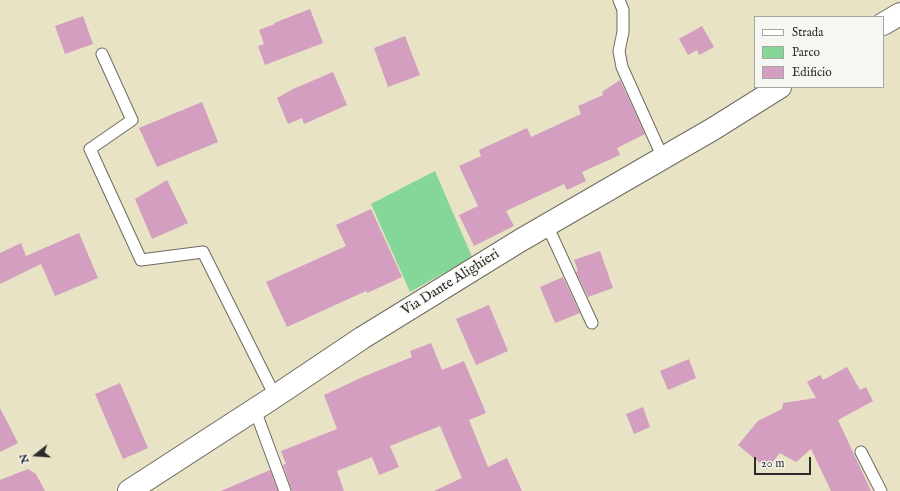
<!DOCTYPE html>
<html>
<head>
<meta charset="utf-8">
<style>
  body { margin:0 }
  #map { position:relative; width:900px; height:491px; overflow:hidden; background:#e8e3c4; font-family:"IM FELL English",serif }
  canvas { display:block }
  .legend { position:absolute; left:754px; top:16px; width:130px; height:72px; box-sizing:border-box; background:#f6f6f2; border:1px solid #a5a5a2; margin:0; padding:5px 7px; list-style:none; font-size:12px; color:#2b2b2b }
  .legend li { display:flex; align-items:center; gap:8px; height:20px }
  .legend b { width:20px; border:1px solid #a5a5a2 }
  .north { position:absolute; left:16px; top:435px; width:40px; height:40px; -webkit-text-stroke:3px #f6f6f2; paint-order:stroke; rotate:253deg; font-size:11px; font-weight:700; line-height:16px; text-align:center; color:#2b2b2b }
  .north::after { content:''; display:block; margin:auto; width:14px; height:18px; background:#2b2b2b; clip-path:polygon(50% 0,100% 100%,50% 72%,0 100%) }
  .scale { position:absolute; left:754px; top:457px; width:57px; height:18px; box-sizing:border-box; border:2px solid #2b2b2b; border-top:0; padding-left:5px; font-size:12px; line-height:14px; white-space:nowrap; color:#2b2b2b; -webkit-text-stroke:3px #f6f6f2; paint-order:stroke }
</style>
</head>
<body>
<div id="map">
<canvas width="900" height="491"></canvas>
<ul class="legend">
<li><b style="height:5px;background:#fff"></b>Strada</li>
<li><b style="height:11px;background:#84d798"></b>Parco</li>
<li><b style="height:11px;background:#d39ebf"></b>Edificio</li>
</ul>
<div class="north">N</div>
<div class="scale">20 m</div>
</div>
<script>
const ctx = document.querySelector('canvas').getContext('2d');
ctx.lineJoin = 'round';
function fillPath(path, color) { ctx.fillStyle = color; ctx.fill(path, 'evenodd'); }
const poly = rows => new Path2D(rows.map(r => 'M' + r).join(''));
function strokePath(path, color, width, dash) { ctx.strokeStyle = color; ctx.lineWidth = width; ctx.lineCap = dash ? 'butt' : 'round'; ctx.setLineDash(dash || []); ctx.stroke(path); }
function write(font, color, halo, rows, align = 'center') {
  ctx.font = font + ' "IM FELL English",serif'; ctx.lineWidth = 3; ctx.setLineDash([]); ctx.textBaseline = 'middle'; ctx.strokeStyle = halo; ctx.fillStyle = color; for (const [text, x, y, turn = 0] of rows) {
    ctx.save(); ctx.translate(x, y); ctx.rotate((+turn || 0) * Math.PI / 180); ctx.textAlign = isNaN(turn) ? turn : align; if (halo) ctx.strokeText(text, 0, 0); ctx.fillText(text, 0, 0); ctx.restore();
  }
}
const green = poly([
  [435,171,472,257,410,292,371,204]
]);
const building = poly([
  [310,9,323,43,265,65,258,46,264,44,259,30,275,24,274,23],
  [83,16,93,44,65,54,55,26],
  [702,26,714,47,699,55,697,50,688,55,679,39],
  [405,36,420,75,388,87,374,48],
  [333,72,347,105,304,124,302,118,288,124,277,98,293,89],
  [620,80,645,134,617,148,620,155,582,172,586,181,567,190,564,184,506,211,514,226,474,246,459,215,478,206,459,166,481,156,479,150,527,128,531,137,581,114,578,106,603,95,602,92],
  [202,102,218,142,157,167,139,128],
  [167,180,188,223,152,239,135,199],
  [371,209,402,277,367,293,366,291,287,327,266,282,346,246,336,225],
  [79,233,98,278,55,296,41,264,0,284,0,253,21,243,26,256],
  [600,251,613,288,588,297,576,272,578,271,574,260],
  [563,277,580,313,555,323,540,287],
  [489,305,508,351,476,365,456,319],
  [431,343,442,370,464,361,486,413,469,420,488,467,507,458,522,491,434,491,462,478,440,426,390,446,399,467,379,475,372,457,337,471,344,491,292,491,283,465,286,464,281,451,337,429,324,395,365,376,412,357,410,351],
  [689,359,696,378,668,390,660,371],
  [847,367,860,390,866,387,873,401,838,420,871,491,831,491,811,449,796,462,780,453,767,469,738,445,758,421,782,409,783,403,816,398,807,382,820,375,823,380],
  [120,383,148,448,123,459,95,394],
  [643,407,650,427,634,434,626,414],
  [0,408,18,443,0,452],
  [28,469,36,474,45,491,0,491,0,480],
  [270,470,278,491,221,491]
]);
const service = poly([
  [619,0,623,10,623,32,619,51,622,67,663,158],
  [102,54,132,120,90,149,141,260,203,252,275,396],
  [547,225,592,323],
  [255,410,285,491],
  [861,452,881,491]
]);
const minor = poly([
  [883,24,900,14],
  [129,491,271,399,362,338,521,240,713,129,780,87]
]);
const streetNames = [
  ["Via Dante Alighieri",451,283,-32]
];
fillPath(green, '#84d798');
fillPath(building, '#d39ebf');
strokePath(service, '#6d6b61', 13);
strokePath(minor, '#6d6b61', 24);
strokePath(service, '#fff', 11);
strokePath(minor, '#fff', 22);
write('14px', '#2b2b2b', '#f6f6f2', streetNames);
</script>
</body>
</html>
